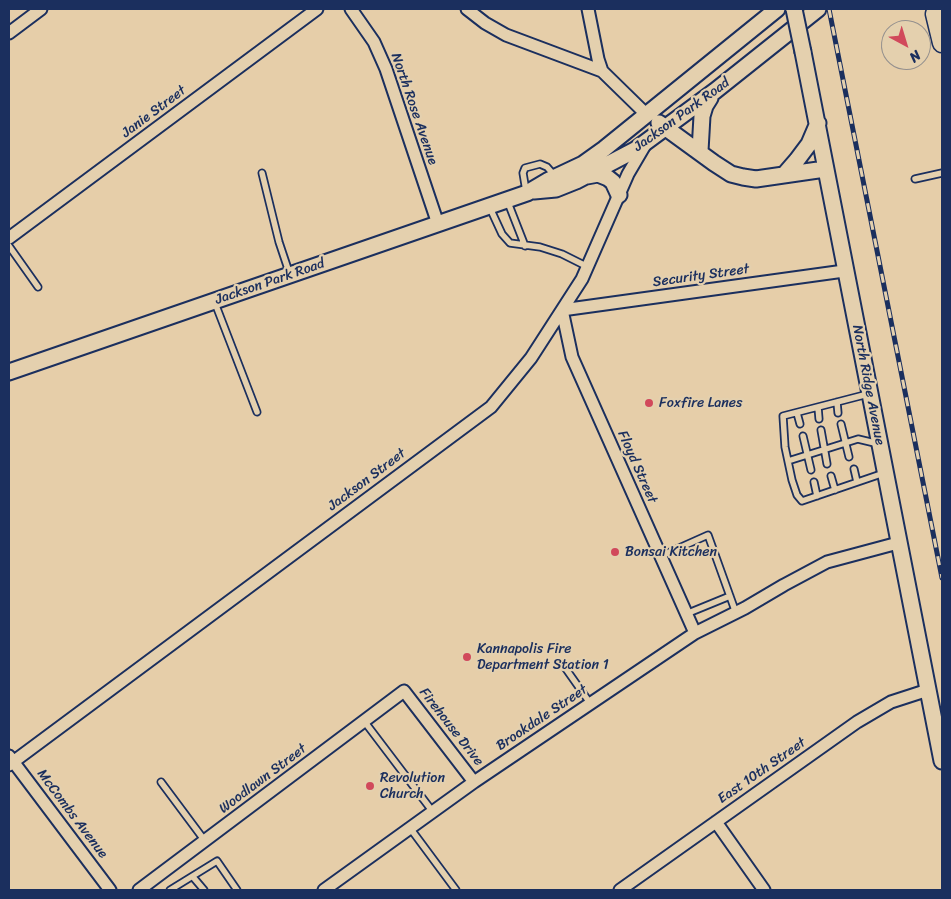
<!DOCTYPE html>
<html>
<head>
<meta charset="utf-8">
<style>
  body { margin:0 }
  #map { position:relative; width:951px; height:899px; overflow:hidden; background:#e6cea9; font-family:Sriracha,sans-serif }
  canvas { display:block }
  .frame { position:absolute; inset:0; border:10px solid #1b2f5e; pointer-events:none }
  .north { position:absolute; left:881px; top:20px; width:50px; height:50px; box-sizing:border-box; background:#e4d0ae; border:1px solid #94908e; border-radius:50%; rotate:141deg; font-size:14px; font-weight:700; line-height:20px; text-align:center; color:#1b2f5e }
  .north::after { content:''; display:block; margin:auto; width:18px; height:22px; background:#d1495b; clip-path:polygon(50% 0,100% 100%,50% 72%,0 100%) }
</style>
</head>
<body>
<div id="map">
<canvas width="951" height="899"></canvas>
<div class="frame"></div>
<div class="north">N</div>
</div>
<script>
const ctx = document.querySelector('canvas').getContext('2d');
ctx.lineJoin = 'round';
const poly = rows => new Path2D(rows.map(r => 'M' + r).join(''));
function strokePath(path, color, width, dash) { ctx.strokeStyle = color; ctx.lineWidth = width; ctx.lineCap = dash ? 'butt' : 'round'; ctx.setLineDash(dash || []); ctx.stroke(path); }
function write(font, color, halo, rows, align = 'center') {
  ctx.font = font + ' Sriracha,sans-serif'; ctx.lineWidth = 4.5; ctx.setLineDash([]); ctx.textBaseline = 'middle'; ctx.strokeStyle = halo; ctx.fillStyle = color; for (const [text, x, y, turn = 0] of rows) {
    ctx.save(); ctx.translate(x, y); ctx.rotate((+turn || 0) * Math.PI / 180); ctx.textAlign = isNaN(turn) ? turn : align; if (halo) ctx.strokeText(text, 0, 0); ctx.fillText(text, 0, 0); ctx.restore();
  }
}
const lane = poly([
  [262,173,279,242,290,275],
  [915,179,942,173],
  [526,191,523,173,525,168,540,164,547,167,554,175],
  [507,200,525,246],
  [490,208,502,234,510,243,540,247,562,254,588,267],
  [9,246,38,287],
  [215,303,257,412],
  [868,394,783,416,785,447,792,480,797,495,802,501,884,473],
  [837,402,838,413],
  [818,407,819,419],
  [797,413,800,424],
  [841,424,849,457],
  [821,430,827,464],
  [803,436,811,470],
  [788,461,858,439,879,444],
  [854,469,857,482],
  [831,476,835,490],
  [814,482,817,496],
  [661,556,708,535,736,613],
  [686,614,730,596],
  [566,669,590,703],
  [364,721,433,812],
  [161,782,205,841],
  [410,828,456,890],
  [193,877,204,890],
  [170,890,217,861,237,890]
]);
const street = poly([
  [351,9,374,42,386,69,438,224],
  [467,9,485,23,506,35,602,71],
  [588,9,598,59,602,71,647,115],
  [9,33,41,9],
  [9,238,317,9],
  [695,633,572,357,562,310,844,271],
  [9,756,110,890],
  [9,765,491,407,531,358,582,279,628,174,645,145],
  [716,822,764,890],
  [139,890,404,691,474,782],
  [324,890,474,782,695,633,745,608,784,585,827,562,898,543],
  [620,890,857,722,891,702,928,690]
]);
const secondary = poly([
  [803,52,942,761],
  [659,123,714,163,731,174,743,177,756,179,825,169],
  [700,151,702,116,705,106,710,98],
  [784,175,797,160,809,144,818,123],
  [587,176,598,174,608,178,613,182,619,195],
  [534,191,556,189,576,181,635,150,715,91,818,9],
  [9,372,527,193,549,180,583,164,604,149,777,9]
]);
const primary = poly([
  [937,9,935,14,942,43]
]);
const rail = poly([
  [829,9,942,578]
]);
const secondaryBridge = poly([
  [794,9,803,52]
]);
const markers = [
  [649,403,5,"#d1495b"],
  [615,552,5,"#d1495b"],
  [467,657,5,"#d1495b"],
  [370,786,5,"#d1495b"]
];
const streetNames = [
  ["North Rose Avenue",414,109,71],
  ["Janie Street",154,112,-37],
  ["Jackson Park Road",682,115,-36],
  ["Security Street",701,276,-8],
  ["Jackson Park Road",270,282,-19],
  ["North Ridge Avenue",868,385,79],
  ["Floyd Street",637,467,66],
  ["Jackson Street",367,480,-37],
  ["Brookdale Street",542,718,-34],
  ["Firehouse Drive",451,727,52],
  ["East 10th Street",762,771,-35],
  ["Woodlawn Street",263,779,-37],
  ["McCombs Avenue",72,814,53]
];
const poiNames = [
  ["Foxfire Lanes",659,403],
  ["Bonsai Kitchen",625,552],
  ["Kannapolis Fire",477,649],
  ["Department Station 1",477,665],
  ["Revolution",380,778],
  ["Church",380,794]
];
strokePath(lane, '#1b2f5e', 9);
strokePath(street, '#1b2f5e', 15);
strokePath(secondary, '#1b2f5e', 19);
strokePath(primary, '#1b2f5e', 21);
strokePath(lane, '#e4d0ae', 5.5);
strokePath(street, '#e4d0ae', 11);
strokePath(secondary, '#e4d0ae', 15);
strokePath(primary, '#e4d0ae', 18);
strokePath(rail, '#1b2f5e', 5);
strokePath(rail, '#e4d0ae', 3, [9]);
strokePath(secondaryBridge, '#1b2f5e', 19, []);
strokePath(secondaryBridge, '#e4d0ae', 15);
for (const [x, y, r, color] of markers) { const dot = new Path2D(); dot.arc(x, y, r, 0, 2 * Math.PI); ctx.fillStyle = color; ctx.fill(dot); strokePath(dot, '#e4d0ae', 2); }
write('14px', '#1b2f5e', '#e4d0ae', streetNames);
write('14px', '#1b2f5e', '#e4d0ae', poiNames, 'left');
</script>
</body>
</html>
